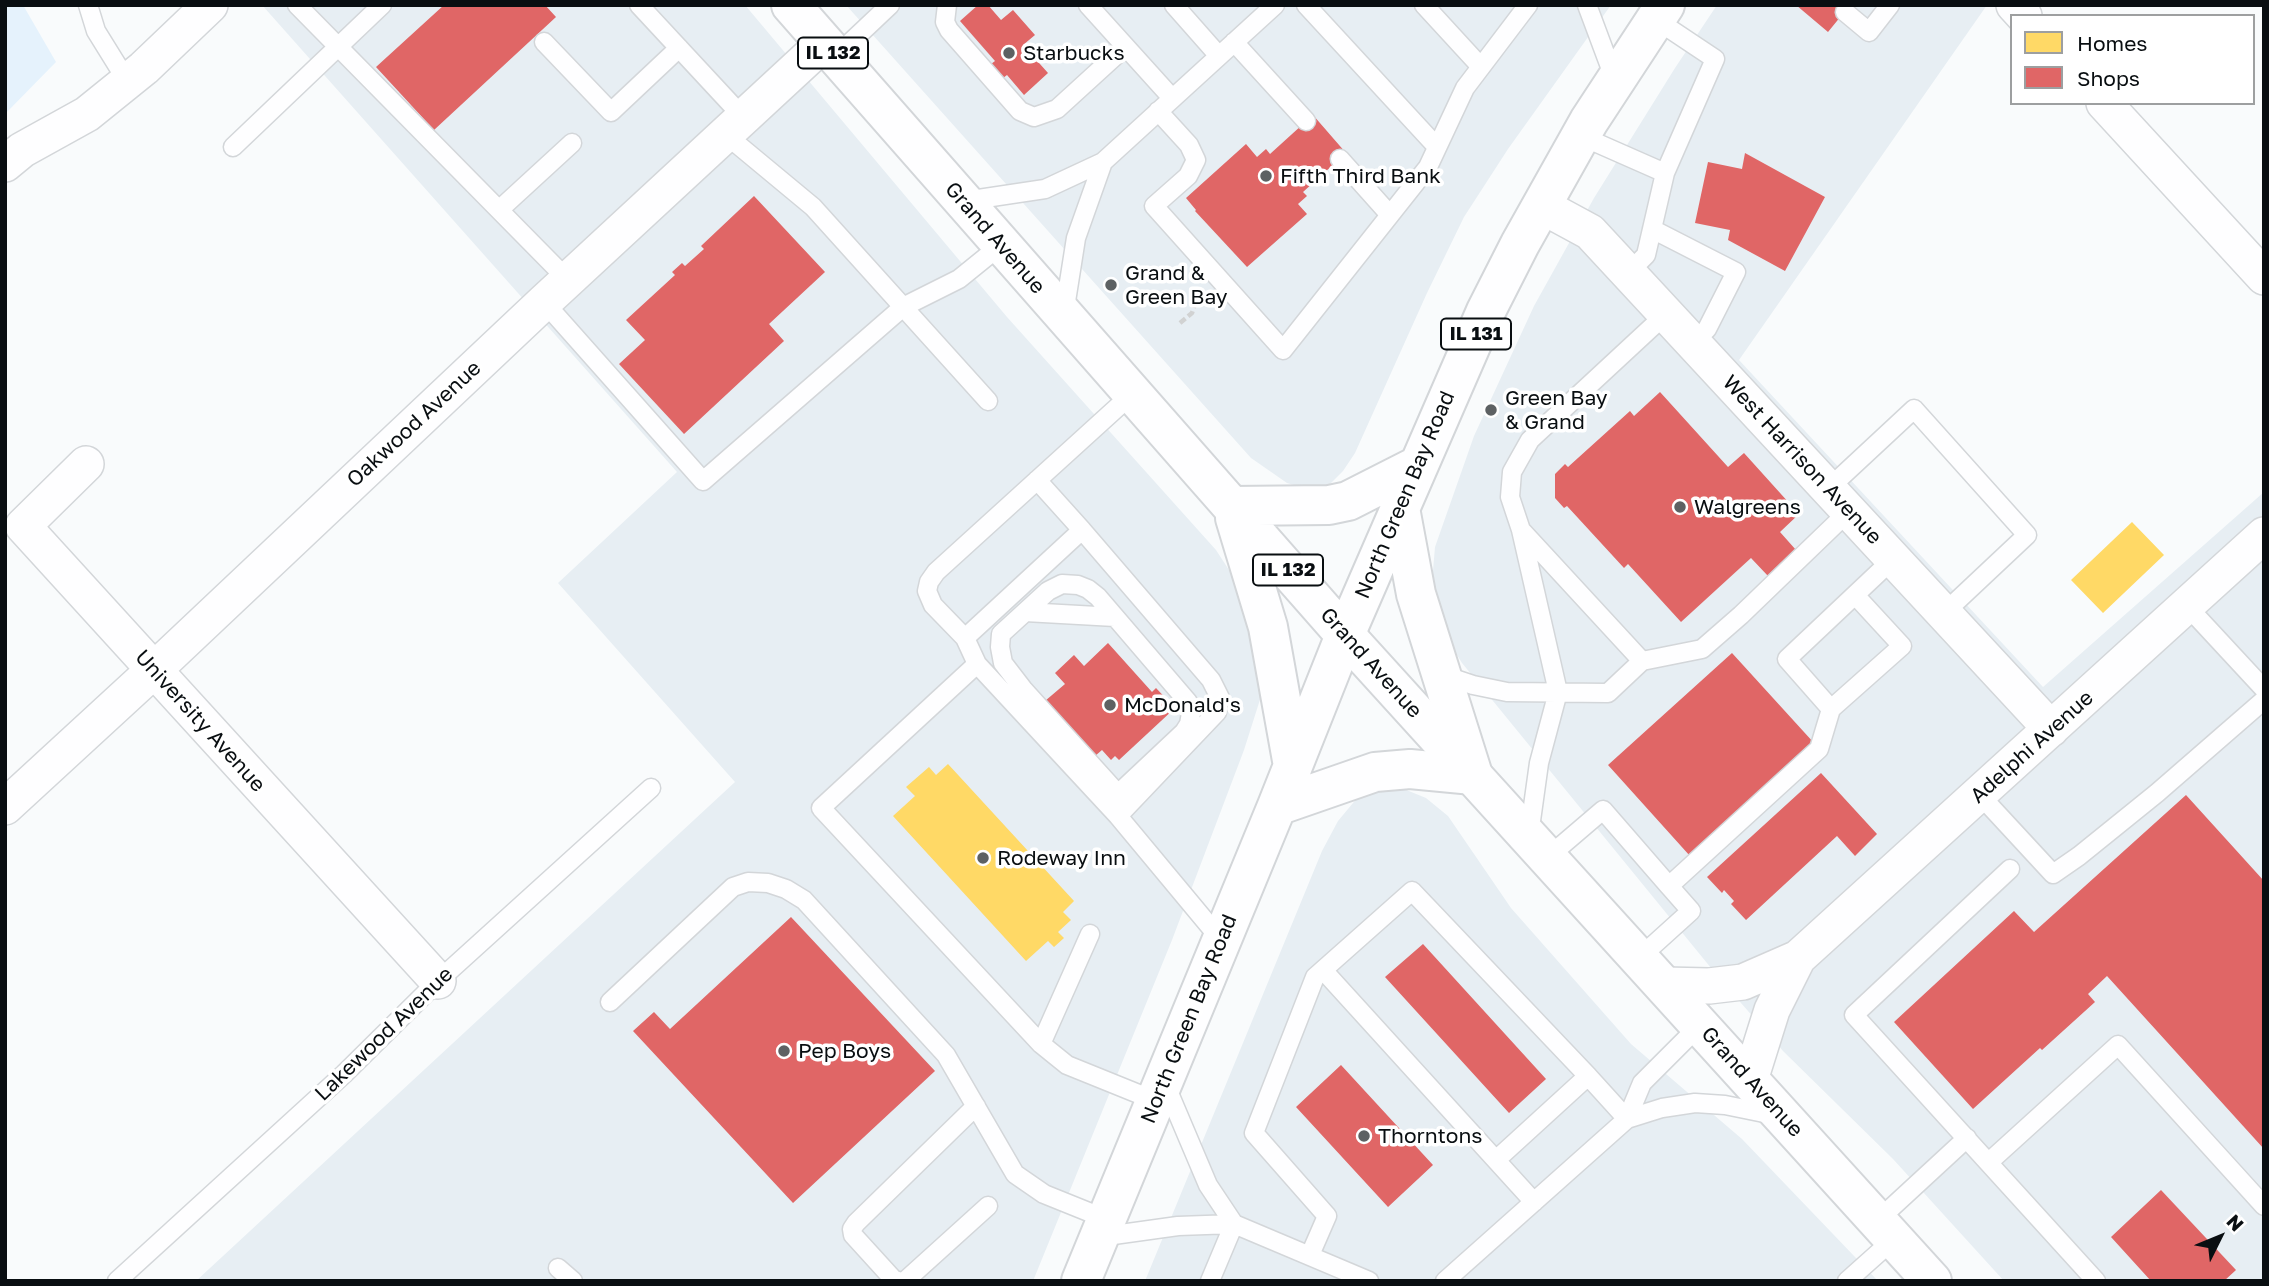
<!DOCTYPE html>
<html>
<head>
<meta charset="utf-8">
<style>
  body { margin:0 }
  #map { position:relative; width:2269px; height:1286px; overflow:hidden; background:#f9fbfc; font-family:"Golos Text",sans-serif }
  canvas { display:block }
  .frame { position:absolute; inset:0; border:7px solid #090e11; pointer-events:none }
  .legend { position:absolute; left:2010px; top:14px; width:245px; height:91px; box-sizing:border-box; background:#fff; border:2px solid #9d9fa0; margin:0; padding:9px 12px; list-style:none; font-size:21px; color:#090e11 }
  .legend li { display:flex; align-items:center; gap:14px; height:35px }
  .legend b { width:35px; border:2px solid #9d9fa0 }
  .north { position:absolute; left:2185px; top:1202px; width:70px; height:70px; -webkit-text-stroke:5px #fff; paint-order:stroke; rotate:47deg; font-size:19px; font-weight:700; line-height:28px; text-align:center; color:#090e11 }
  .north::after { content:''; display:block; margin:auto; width:24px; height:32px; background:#090e11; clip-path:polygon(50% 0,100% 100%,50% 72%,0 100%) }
</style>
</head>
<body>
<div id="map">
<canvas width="2269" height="1286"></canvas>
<div class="frame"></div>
<ul class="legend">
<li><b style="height:19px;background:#ffd966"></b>Homes</li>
<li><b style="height:19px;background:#e06666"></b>Shops</li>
</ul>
<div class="north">N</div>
</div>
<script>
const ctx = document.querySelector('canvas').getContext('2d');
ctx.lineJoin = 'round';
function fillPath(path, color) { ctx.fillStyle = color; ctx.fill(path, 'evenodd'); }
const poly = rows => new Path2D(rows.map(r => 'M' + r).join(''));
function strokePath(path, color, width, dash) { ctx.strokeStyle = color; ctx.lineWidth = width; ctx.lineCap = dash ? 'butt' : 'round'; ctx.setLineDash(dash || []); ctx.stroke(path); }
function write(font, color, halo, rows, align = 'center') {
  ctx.font = font + ' "Golos Text",sans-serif'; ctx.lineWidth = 7; ctx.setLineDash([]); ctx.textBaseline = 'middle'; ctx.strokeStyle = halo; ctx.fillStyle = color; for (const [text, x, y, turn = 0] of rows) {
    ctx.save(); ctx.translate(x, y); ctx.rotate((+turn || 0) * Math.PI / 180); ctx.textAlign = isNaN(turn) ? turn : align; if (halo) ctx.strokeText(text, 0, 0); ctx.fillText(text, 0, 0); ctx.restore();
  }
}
const built = poly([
  [262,5,745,5,1007,317,1216,550,1242,590,1264,687,1244,750,1172,940,1033,1281,196,1281,735,782,558,583,677,472],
  [846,5,1611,5,1508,149,1464,217,1427,293,1355,453,1343,471,1328,486,1307,489,1287,483,1251,458],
  [1717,5,1987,5,1739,360,2043,687,2264,492,2264,1281,2004,1281,1893,1159,1783,1051,1720,979,1462,663,1441,630,1431,594,1435,547,1474,436,1534,306,1594,198,1675,68],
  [1376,786,1399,787,1426,798,1448,816,1511,908,1631,1044,1742,1139,1878,1281,1145,1281,1322,851,1338,821,1358,797]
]);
const green = poly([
  [5,5,23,5,56,62,5,114]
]);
const homes = poly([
  [2132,522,2164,555,2103,613,2071,580],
  [948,764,1074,901,1063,912,1071,920,1058,932,1064,938,1054,947,1048,941,1026,961,893,816,915,796,906,787,929,767,936,775]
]);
const shops = poly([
  [444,5,545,5,556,17,434,130,376,67],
  [978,5,988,5,1001,20,1013,10,1035,35,1023,45,1048,73,1024,95,1007,75,1003,78,991,64,995,61,960,21],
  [1796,5,1850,5,1828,32],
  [1313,115,1346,153,1303,192,1307,196,1298,204,1307,214,1247,267,1195,211,1196,210,1186,198,1246,144,1257,157,1266,149,1270,154],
  [1745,153,1825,197,1785,271,1728,240,1730,230,1695,223,1708,162,1742,169],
  [754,196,825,272,769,324,784,341,684,434,619,364,645,340,626,320,675,275,672,272,682,263,685,266,704,249,701,246],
  [1660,392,1728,467,1744,453,1799,514,1780,532,1796,550,1768,576,1751,558,1681,622,1628,564,1624,568,1567,506,1564,508,1555,498,1555,474,1565,464,1568,467,1630,411,1634,416],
  [1108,643,1152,692,1156,688,1175,708,1119,760,1115,756,1111,760,1102,750,1095,756,1092,752,1088,756,1045,701,1065,684,1055,673,1074,655,1084,666],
  [1732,653,1814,743,1690,856,1608,765],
  [1821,773,1877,834,1855,856,1837,836,1746,920,1731,904,1734,901,1724,890,1722,893,1707,877],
  [2186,795,2264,881,2264,1149,2107,976,2088,994,2095,1002,2042,1050,2040,1048,1973,1109,1894,1022,2014,911,2034,932],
  [791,917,935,1071,793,1203,633,1031,654,1012,670,1029],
  [1423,944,1546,1079,1509,1113,1385,977],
  [1341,1065,1433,1165,1388,1207,1296,1107],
  [2161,1190,2236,1270,2224,1281,2151,1281,2111,1237]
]);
const path = poly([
  [1180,323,1192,313,1199,292]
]);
const lane = poly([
  [88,5,96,31,127,81],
  [297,5,568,280],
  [639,5,743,117],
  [947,5,945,22,949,30,1020,111,1034,117,1057,109,1125,47],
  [1088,5,1172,98],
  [1174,5,1219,56],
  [1306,5,1437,147],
  [1424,5,1481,67],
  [1587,5,1615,80],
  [1845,12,1869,32,1890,5],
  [544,42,611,112,679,48],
  [1234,42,1306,121],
  [836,56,890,5],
  [1158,111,1189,145,1196,160,1188,176,1154,206,1283,350,1428,167,1465,88,1528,5],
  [725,134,813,207,988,401],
  [1581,136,1665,173,1715,59,1655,19],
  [233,147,382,5],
  [1340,159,1390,215],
  [965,201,1045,189,1103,162,1275,5],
  [499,210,572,143],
  [1652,229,1736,272,1707,329,1692,343],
  [1628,273,1646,255,1665,173],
  [544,302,703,481,903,307,959,279,1001,245],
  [1064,314,1076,238,1103,162],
  [1132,394,936,572,929,582,927,591,933,605,965,638,977,664,1118,816,1222,941],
  [1037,480,1082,530,1211,680,1220,698,1217,712,1118,816],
  [1828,489,1914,409,2027,535,1944,613],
  [1523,532,1642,661],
  [1855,595,1902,646,1831,709,1787,659,1893,559],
  [2187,606,2264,689],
  [1025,612,1115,617],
  [965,638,1082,530],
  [977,664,821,808,1041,1044,1067,1065,1156,1101],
  [1443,675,1473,685,1507,692,1608,693,1642,661,1702,649,1741,615,1849,511],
  [1979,794,2053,874,2079,856,2157,793,2264,700],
  [1118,816,1118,794,1023,689,1003,663,1000,647,1001,634,1048,591,1062,584,1078,585,1088,589,1098,597,1188,702,1191,713,1189,724,1184,732,1118,794],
  [1529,835,1539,763,1558,692,1521,530,1510,497,1512,472,1530,440,1666,314],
  [1548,857,1603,810,1669,886],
  [2010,869,1854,1015,2096,1281],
  [1639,958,1691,911,1669,886,1819,749,1831,709],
  [1323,970,1534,1202],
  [610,1002,733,887,748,882,768,883,786,889,804,900,946,1055,1015,1174,1044,1194,1106,1219],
  [1041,1044,1090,934],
  [1166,1086,1208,1185,1234,1224],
  [1627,1119,1662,1108,1695,1103,1725,1105,1774,1115],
  [1496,1160,1588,1076],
  [1989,1162,2118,1045,2264,1206],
  [1877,1221,1967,1138],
  [1099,1237,1178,1226,1234,1224,1369,1281],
  [1310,1255,1327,1216,1254,1133,1315,977,1412,891,1588,1076,1627,1119],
  [558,1268,573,1281],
  [117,1281,344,1074,438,981,651,788],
  [898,1281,894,1280,853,1235,852,1229,856,1223,976,1106],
  [905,1281,988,1206],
  [1210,1281,1234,1224],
  [1445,1281,1627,1119,1642,1083,1700,1025],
  [1847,1281,1894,1239]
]);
const street = poly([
  [2014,5,2024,16],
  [2104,103,2264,277],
  [5,164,22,150,87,114,144,68,210,5],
  [1542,206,1590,232,2051,729],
  [86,464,23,526,438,981],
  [5,807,154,670,544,302,824,43],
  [1664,985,1709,986,1743,982,1798,958,2264,535],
  [1750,1080,1772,1010,1798,958]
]);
const secondary = poly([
  [1345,635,1932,1281]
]);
const primary = poly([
  [791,5,1345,635],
  [1232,506,1329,505,1348,501,1417,466],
  [1235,518,1268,627,1293,766],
  [1277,806,1375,772,1410,769,1473,775,1416,594,1400,508],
  [1081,1281,1277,806,1345,635,1486,311,1520,244,1589,121,1665,5]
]);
const markers = [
  [1009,53,7,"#5d6163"],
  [1266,176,7,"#5d6163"],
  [1111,285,7,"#5d6163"],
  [1491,410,7,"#5d6163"],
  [1680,507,7,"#5d6163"],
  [1110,705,7,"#5d6163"],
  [983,858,7,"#5d6163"],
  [784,1051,7,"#5d6163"],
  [1364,1136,7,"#5d6163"]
];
const shields = [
  [833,53,70],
  [1476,334,70],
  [1288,570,70]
];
const shieldNames = [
  ["IL 132",833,53],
  ["IL 131",1476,334],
  ["IL 132",1288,570]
];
const poiNames = [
  ["Starbucks",1023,53],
  ["Fifth Third Bank",1280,176],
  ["Grand &",1125,273],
  ["Green Bay",1125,297],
  ["Green Bay",1505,398],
  ["& Grand",1505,422],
  ["Walgreens",1694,507],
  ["McDonald's",1124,705],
  ["Rodeway Inn",997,858],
  ["Pep Boys",798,1051],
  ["Thorntons",1378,1136]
];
const streetNames = [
  ["Grand Avenue",995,238,49],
  ["Oakwood Avenue",414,424,-43],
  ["West Harrison Avenue",1802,460,47],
  ["North Green Bay Road",1405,495,-67],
  ["Grand Avenue",1371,663,48],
  ["University Avenue",200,721,48],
  ["Adelphi Avenue",2032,747,-42],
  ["North Green Bay Road",1189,1019,-68],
  ["Lakewood Avenue",384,1034,-44],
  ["Grand Avenue",1752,1082,48]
];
fillPath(built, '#e7eef3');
fillPath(green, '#e5f2fc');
fillPath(homes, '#ffd966');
fillPath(shops, '#e06666');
strokePath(lane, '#d3d6d9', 21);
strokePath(street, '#d3d6d9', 38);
strokePath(secondary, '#d3d6d9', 42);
strokePath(primary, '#d3d6d9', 42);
strokePath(path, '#d1d2d2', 4.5, [7, 3.5]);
strokePath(lane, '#fefeff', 18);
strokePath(street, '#fefeff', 35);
strokePath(secondary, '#fefeff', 38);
strokePath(primary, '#fefeff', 38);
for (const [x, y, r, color] of markers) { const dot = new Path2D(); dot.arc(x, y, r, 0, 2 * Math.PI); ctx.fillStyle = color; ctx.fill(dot); strokePath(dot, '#fff', 2.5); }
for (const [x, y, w] of shields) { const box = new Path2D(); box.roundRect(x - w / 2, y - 15.5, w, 31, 5); ctx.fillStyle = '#fff'; ctx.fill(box); strokePath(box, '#090e11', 2); }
write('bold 19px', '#090e11', null, shieldNames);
write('21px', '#090e11', '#fff', poiNames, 'left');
write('21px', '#090e11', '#fff', streetNames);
</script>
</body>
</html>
